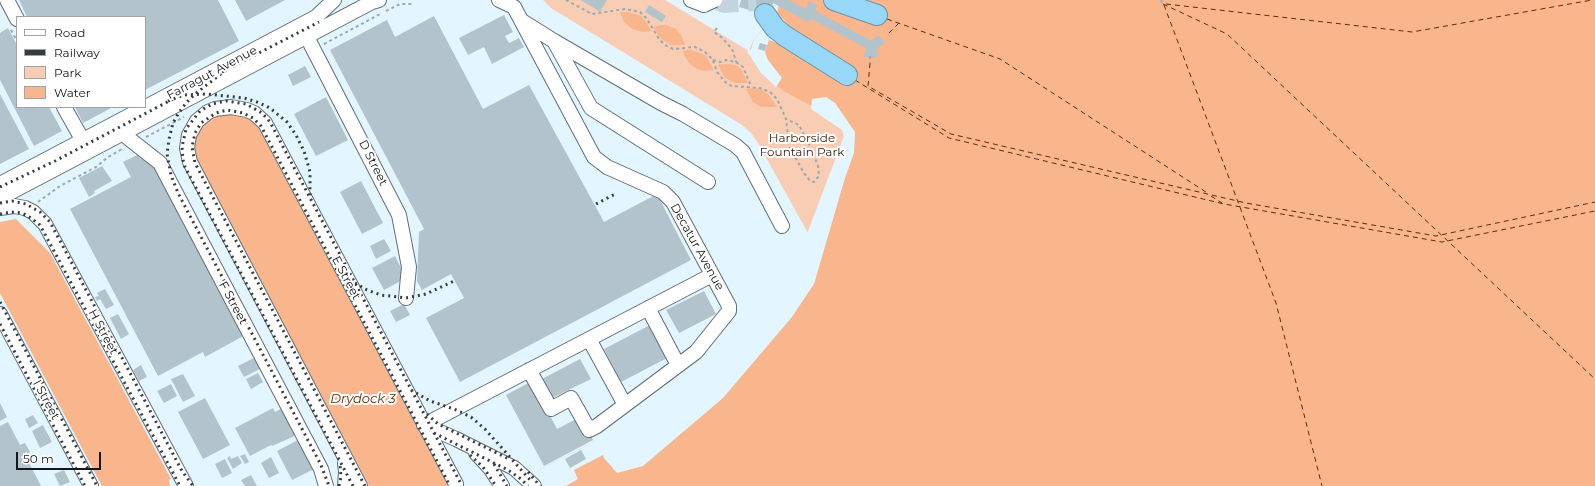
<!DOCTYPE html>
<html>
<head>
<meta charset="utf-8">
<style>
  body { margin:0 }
  #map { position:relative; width:1595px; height:486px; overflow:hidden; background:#e3f5ff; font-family:Montserrat,sans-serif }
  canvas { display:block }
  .legend { position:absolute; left:16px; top:16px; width:130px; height:92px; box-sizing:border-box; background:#fff; border:1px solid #a0a2a3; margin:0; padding:5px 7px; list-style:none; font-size:12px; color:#11171a }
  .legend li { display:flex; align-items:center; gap:8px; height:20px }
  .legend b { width:20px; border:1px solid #a0a2a3 }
  .scale { position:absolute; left:16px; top:452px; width:85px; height:18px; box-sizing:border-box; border:2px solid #11171a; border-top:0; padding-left:5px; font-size:12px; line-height:14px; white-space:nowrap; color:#11171a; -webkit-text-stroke:3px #fff; paint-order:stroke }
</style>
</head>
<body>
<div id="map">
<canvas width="1595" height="486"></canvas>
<ul class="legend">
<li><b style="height:5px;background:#fff"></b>Road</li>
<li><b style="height:5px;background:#343c40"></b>Railway</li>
<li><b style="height:11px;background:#f9cdb4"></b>Park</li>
<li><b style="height:11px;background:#f9b58c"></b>Water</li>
</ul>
<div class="scale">50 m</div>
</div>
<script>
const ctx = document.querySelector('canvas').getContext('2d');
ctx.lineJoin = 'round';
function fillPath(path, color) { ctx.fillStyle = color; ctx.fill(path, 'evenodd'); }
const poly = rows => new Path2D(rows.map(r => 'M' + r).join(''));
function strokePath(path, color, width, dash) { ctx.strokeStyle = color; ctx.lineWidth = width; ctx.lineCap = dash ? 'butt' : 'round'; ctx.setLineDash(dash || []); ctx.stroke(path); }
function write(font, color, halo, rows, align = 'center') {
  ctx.font = font + ' Montserrat,sans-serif'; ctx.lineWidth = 4; ctx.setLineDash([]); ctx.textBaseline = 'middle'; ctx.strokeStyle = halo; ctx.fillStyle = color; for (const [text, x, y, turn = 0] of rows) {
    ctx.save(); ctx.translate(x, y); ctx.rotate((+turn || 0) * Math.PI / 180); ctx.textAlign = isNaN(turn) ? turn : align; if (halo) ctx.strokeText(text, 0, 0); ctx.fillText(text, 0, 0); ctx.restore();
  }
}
const green = poly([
  [543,0,665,0,749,51,775,84,783,91,815,108,843,129,846,136,809,235,758,143,751,133,742,125,551,8]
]);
const water = poly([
  [780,0,1595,0,1595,486,525,486,540,478,537,471,595,441,601,451,613,450,635,442,716,388,794,293,845,141,843,129,815,108,783,91,775,84,749,51,754,39,777,13],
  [620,12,629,12,641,16,647,23,651,31,643,32,632,29,624,22],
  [661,25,666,25,676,29,681,35,685,45,672,45,664,41,658,35,654,27],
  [691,50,698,52,706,56,714,70,704,71,697,69,691,65,685,57,683,51],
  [725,64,736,65,742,70,748,83,735,83,725,78,718,65],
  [754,88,761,89,768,94,777,107,761,107,753,102,746,89],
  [238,114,250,118,258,126,448,486,369,486,196,159,194,148,195,141,201,128,206,121,218,115],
  [16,219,50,253,171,479,169,480,170,486,102,486,0,293,0,222]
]);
const pier = poly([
  [777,13,802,39,795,50,769,40,765,52,768,60,782,78,776,87,761,73,747,51,751,49,754,39],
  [826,97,835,103,855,132,854,153,845,178,814,284,792,317,723,398,643,466,617,473,604,458,603,455,574,470,578,479,566,486,525,486,540,478,537,471,595,441,597,443,599,443,602,449,612,448,634,440,715,387,749,334,793,292,807,234,844,136,842,130,811,109,812,99]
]);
const ferry = poly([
  [1163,4,1227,34,1595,379],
  [1166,4,1412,32,1592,0],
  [1164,5,1276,303,1322,486],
  [887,19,1000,59,1209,194],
  [889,33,899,23],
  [870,63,868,86,951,134,1246,203,1436,236,1595,202],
  [855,80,949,138,1224,204,1442,242,1595,211],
  [1211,196,1222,203]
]);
const building = poly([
  [19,0,218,0,239,41,145,90,145,17,27,17],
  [235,0,285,0,246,21],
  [581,0,607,0,600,12],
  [741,0,789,0,806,9,809,1,817,5,815,11,872,41,878,35,885,42,878,48,877,57,864,57,866,48,811,19,808,22,773,3,770,16,739,7],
  [649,5,666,16,662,22,645,12],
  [504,15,513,32,505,36,509,43,519,38,524,47,492,64,484,47,468,55,459,38],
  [434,16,483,109,529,85,604,222,657,194,691,260,460,382,426,318,464,298,451,274,422,290,417,281,419,232,424,229,330,50,387,20,395,37],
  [8,28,17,45,17,107,49,107,62,131,34,146,0,80,0,33],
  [760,43,767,45,765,51,758,49],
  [305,66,311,77,293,86,288,75],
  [0,94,29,149,0,164],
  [326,97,348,140,316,156,294,114],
  [75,107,113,107,83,123],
  [139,154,141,159,146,156,151,158,247,334,205,357,203,352,158,376,70,209,131,177,123,162],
  [102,166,112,181,94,191,95,193,89,197,79,178],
  [361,181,383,223,362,234,340,192],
  [384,239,391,251,376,259,370,246],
  [395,256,406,278,384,290,372,268],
  [105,289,114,305,106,309,100,299,97,301,95,297,99,296,97,293],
  [704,291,716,314,679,333,666,310],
  [404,304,410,315,396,322,390,311],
  [118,314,129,334,121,339,110,318],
  [650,325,667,358,621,382,604,349],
  [254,358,260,369,244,377,238,366],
  [580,359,591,379,550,399,540,380],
  [141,365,147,377,139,381,133,370],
  [258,373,263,382,251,389,246,379],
  [183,374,195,396,183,402,171,379],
  [532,381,557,429,580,417,593,440,544,466,506,395],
  [171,384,177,396,164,403,157,391],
  [205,398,230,445,203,459,178,412],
  [0,403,7,417,0,421],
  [273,408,275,412,283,408,297,435,272,446,271,445,250,456,235,428],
  [33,415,38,423,29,428,25,419],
  [8,422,20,445,25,443,30,452,25,455,41,486,0,486,0,426],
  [43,425,52,442,40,448,32,431],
  [298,440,314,469,292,480,277,451],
  [581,450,586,459,570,468,565,459],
  [245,454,249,462,245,464,240,456],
  [230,456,231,459,238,456,242,463,233,469,227,458],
  [271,457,279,473,269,478,261,463],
  [225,459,232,473,222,478,215,464],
  [64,470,70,482,60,486,54,474],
  [251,475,257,486,245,486,241,480]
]);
const minorTunnel = poly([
  [729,0,734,3],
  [754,0,756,1]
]);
const highwayTunnel = poly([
  [719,0,724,3,756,1]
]);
const path = poly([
  [566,0,592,14,625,9,640,12,647,19,659,39,665,45,673,49,695,47,705,52,713,60,717,72,727,84,732,86,760,88,770,92,777,99,786,119,789,146,804,173,810,181,814,182,819,176,818,166,811,148,799,125,786,119],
  [1161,0,1163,4],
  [386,11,400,4,414,4],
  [717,28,714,32,721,37,727,43,733,51,736,62],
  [11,30,17,41],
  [324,44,382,13],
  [870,56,870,63],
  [713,60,720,62,726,60,736,62,743,67,751,86],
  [146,137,184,117],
  [38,202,60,186,96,167,108,157,122,149]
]);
const minor = poly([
  [7,0,17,19],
  [499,0,514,7,594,157,607,167,663,192,673,202,729,306,729,311,696,352,597,426,589,430,571,398,551,409,529,370],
  [691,0,704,5],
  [522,21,554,41,591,108,708,182],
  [307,37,399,215,409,267,406,298],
  [554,41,661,103,683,114,735,145,743,152,782,226],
  [64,107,87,148],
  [123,134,160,163,321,469,326,486],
  [0,184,316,17,334,0],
  [0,198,372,2,379,0],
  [0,208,14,206,25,208,33,212,45,224,186,486],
  [648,308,678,365],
  [0,314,91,486],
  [589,339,625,405],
  [424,425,712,275],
  [424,425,456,439,514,468,534,486],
  [476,453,490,468,502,486],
  [345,463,346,472,345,486],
  [360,486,190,162,187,148,189,135,197,121,208,112,215,109,231,107,247,110,254,113,265,123,456,484]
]);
const highway = poly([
  [834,0,877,15],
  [765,14,775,28,785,36,847,75]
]);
const rail = poly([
  [226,70,195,94,186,103,178,114,173,123,169,139,167,154,171,175,178,193,321,465,329,486],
  [222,72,319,22],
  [168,101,184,95,207,94,244,98,257,102,270,108,287,122,296,135,304,151,310,172,310,196],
  [0,187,55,161,173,99],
  [0,203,12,201,26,204,40,212,50,222,182,471,193,486],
  [596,204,617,193],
  [0,214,11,212,22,213,31,218,40,225,180,486],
  [355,283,367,290,381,295,406,298,426,294,454,281],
  [0,302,97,486],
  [0,324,85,486],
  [411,390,430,401,454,409,471,417,485,429,531,481],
  [427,414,438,424,509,459],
  [434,433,508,470,521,479,528,486],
  [470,455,483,467,496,486],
  [494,464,507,486],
  [528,472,540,486],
  [339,486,341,477,340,464],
  [353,486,185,167,183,160,182,147,186,129,200,111,212,104,226,101,246,104,262,113,270,122,460,482],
  [365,486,195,163,192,147,195,133,201,123,216,113,227,110,243,113,253,118,261,126,450,486]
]);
const minorBridge = poly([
  [704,5,715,0]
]);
const streetNames = [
  ["Farragut Avenue",212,73,-28],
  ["D Street",373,163,63],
  ["Decatur Avenue",697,247,61],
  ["E Street",346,278,62],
  ["F Street",233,303,62],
  ["H Street",103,332,62],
  ["I Street",46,400,62]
];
const parkNames = [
  ["Harborside",802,138],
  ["Fountain Park",802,152]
];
const waterNames = [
  ["Drydock 3",363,399]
];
fillPath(green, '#f9cdb4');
fillPath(water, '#f9b58c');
fillPath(pier, '#e3f5ff');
strokePath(ferry, '#612d04', 1, [5, 4]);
fillPath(building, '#b2c3cc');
strokePath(minorTunnel, '#c4d4dd', 14, [14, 7]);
strokePath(highwayTunnel, '#c4d4dd', 20, [20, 10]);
strokePath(minor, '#606f78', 16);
strokePath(highway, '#6994aa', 22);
strokePath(path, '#9ba9b1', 2, [3, 3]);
strokePath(minor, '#fff', 14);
strokePath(highway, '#99d7f8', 20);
strokePath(rail, '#343c40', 3, [2, 4]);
strokePath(minorBridge, '#606f78', 16, []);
strokePath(minorBridge, '#fff', 14);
write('12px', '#11171a', '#fff', streetNames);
write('12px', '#44230d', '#fff', parkNames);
write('italic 13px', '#612d04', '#fff', waterNames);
</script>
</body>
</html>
